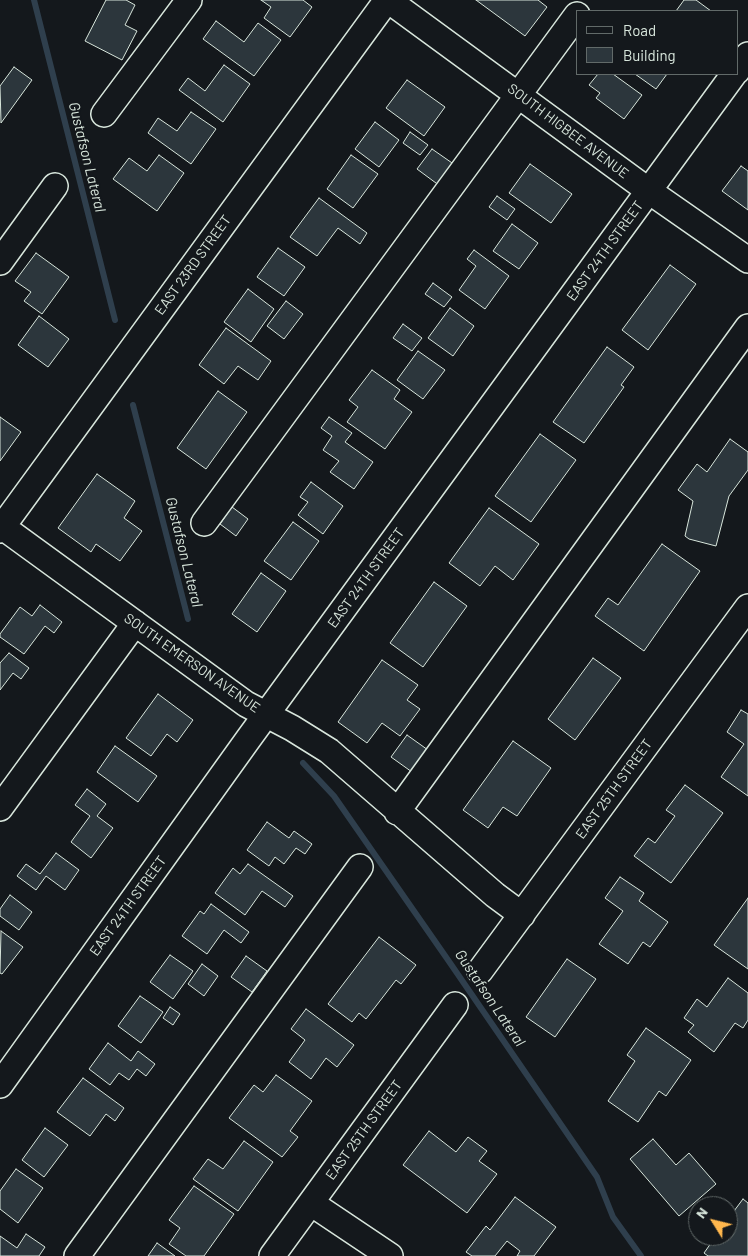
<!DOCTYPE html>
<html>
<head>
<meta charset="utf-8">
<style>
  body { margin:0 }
  #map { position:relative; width:748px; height:1256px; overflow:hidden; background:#14181c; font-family:Barlow,sans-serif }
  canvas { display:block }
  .legend { position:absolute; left:576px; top:10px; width:162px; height:65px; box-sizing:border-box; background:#14181c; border:1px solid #626a69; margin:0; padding:6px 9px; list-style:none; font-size:15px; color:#d8e6dc }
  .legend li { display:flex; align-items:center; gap:10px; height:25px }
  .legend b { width:25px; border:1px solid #626a69 }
  .north { position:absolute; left:688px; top:1196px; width:50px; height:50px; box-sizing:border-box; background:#14181c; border:1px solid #626a69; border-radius:50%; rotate:306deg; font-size:14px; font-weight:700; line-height:20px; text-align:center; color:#d8e6dc }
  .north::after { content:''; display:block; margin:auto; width:18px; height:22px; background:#ffb74d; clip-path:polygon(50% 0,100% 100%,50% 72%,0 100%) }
</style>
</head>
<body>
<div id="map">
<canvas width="748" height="1256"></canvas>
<ul class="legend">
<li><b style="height:6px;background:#14181c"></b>Road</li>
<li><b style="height:14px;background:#2c363c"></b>Building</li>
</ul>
<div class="north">N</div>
</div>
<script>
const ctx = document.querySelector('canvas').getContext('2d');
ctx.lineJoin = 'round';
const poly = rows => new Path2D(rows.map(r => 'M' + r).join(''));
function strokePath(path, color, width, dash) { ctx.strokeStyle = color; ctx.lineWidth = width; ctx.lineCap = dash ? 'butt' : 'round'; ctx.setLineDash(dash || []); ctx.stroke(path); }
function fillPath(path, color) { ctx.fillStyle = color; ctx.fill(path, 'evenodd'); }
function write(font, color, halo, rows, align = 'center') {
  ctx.font = font + ' Barlow,sans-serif'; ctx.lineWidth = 4; ctx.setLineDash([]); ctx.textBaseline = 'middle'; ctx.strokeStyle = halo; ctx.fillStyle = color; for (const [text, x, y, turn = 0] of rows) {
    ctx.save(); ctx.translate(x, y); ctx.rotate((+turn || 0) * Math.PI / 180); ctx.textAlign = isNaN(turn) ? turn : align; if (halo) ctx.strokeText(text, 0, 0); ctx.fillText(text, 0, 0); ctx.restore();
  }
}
const stream = poly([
  [34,0,115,320],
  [133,405,188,619],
  [303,763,334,796,448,960,597,1177,613,1217,641,1256]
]);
const building = poly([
  [106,0,126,0,135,5,125,25,137,31,122,60,85,41,106,0],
  [261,0,303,0,312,7,290,37,264,18,271,7,261,0],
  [476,0,538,0,547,7,525,36,476,0],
  [684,0,696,0,711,11,676,11,684,0],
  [216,21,244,42,258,23,281,40,254,76,203,39,216,21],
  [224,65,250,84,223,122,179,90,188,78,205,91,224,65],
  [14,67,32,80,1,123,0,86,14,67],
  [598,74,613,74,642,95,624,119,596,98,600,93,589,85,598,74],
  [635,74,667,74,656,89,635,74],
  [407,80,445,107,424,136,386,108,407,80],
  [191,112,216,129,191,164,148,133,158,118,177,131,191,112],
  [375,122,399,140,379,167,355,149,375,122],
  [410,132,428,145,420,155,403,143,410,132],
  [432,149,455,165,440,186,417,169,432,149],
  [159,155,184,173,157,211,113,179,129,158,147,171,159,155],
  [351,155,378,174,353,208,327,189,351,155],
  [530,164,572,194,551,223,509,193,530,164],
  [741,166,748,171,748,210,722,191,741,166],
  [497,196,515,209,507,220,489,207,497,196],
  [319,198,367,233,360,244,338,228,317,256,290,237,319,198],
  [512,224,538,243,519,269,493,251,512,224],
  [278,248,305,267,284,296,257,277,278,248],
  [474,250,509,276,485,309,459,290,476,266,467,259,474,250],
  [36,253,69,277,42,314,24,301,31,292,15,281,36,253],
  [670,265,696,284,648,350,622,330,670,265],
  [433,283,452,297,444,307,425,294,433,283],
  [248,289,274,309,251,342,224,322,248,289],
  [286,301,303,314,284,339,267,326,286,301],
  [450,308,474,326,453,356,428,338,450,308],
  [39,316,69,339,48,367,18,345,39,316],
  [403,324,422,338,412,351,393,338,403,324],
  [226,328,271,361,258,380,238,366,224,384,199,365,226,328],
  [607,347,634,367,621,385,624,387,584,443,553,422,607,347],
  [418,351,445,370,423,399,397,380,418,351],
  [372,370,400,390,394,399,412,412,385,449,347,422,358,407,349,400,372,370],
  [218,391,247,412,206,469,177,448,218,391],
  [0,417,21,432,0,461,0,417],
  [329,417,352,433,345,442,373,462,354,489,330,472,339,461,323,450,332,436,321,428,329,417],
  [540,434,576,460,531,522,495,496,540,434],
  [730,439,748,452,748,470,729,496,716,546,689,539,685,536,693,501,678,490,697,464,707,472,730,439],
  [97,474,135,501,124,518,142,531,120,561,96,544,91,552,58,528,97,474],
  [311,482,343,506,323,534,298,515,308,502,300,497,311,482],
  [232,507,248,519,236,536,220,524,232,507],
  [489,508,539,544,513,580,495,566,480,586,449,563,489,508],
  [293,522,319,541,291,580,264,561,293,522],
  [662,544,700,571,644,651,595,616,608,598,618,605,662,544],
  [261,573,286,591,257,632,232,614,261,573],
  [434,582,467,606,423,667,390,643,434,582],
  [40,605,62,622,54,633,45,626,24,654,0,637,0,634,20,607,32,616,40,605],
  [9,653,29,668,21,679,13,673,0,690,0,663,9,653],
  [593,658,621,678,575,740,548,719,593,658],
  [382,660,418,685,407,700,420,709,400,736,382,723,367,743,338,722,382,660],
  [158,694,193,720,177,742,167,734,151,756,126,738,158,694],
  [741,710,748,714,748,796,721,777,744,744,727,732,741,710],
  [407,735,428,750,412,772,391,757,407,735],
  [513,741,551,768,517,816,503,807,488,828,463,810,513,741],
  [115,746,157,776,138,802,97,772,115,746],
  [685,785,723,813,671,883,634,856,648,838,655,843,675,816,666,810,685,785],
  [87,789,106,804,97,816,113,828,91,858,71,842,90,816,75,805,87,789],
  [267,822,289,838,294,831,312,844,305,854,296,848,284,864,275,857,269,866,247,850,267,822],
  [56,853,79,870,65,890,46,876,36,890,17,876,26,864,40,874,56,853],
  [248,864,293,896,285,907,262,891,245,915,215,893,233,868,240,874,248,864],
  [620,877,644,893,639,901,668,922,650,947,643,942,628,964,599,944,623,911,605,898,620,877],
  [10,895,32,912,19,930,0,916,0,909,10,895],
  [748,898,748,969,714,945,748,898],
  [211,904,249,932,241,943,224,930,207,954,182,936,200,911,204,914,211,904],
  [1,931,23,947,2,974,0,973,1,931],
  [379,937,416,965,401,984,396,980,366,1019,359,1013,352,1022,328,1004,379,937],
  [170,955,193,971,173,999,150,982,170,955],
  [246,956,267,971,252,992,231,977,246,956],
  [567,959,596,979,555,1037,526,1017,567,959],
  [202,964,218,976,204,996,188,984,202,964],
  [728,978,748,993,748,1020,743,1028,735,1023,714,1052,688,1032,694,1025,684,1018,697,999,707,1007,728,978],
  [140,996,163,1012,141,1043,118,1026,140,996],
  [170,1007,180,1014,173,1025,163,1018,170,1007],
  [306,1009,354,1045,337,1067,326,1058,311,1079,289,1062,305,1040,291,1029,306,1009],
  [646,1028,691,1060,666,1096,659,1091,638,1122,608,1101,635,1061,627,1055,646,1028],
  [108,1043,131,1061,138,1051,155,1064,146,1076,137,1069,129,1080,119,1073,110,1085,89,1069,108,1043],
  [276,1075,312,1101,290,1131,298,1137,282,1157,229,1118,254,1085,263,1092,276,1075],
  [83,1078,124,1108,115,1121,106,1114,90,1136,57,1112,83,1078],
  [45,1128,68,1145,44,1177,22,1160,45,1128],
  [429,1131,456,1152,468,1137,487,1151,479,1161,497,1174,467,1213,403,1165,429,1131],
  [653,1139,676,1165,689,1153,716,1184,679,1216,630,1159,653,1139],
  [244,1141,273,1162,238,1211,193,1179,208,1159,223,1169,244,1141],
  [16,1169,43,1188,18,1223,0,1209,0,1191,16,1169],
  [194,1186,234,1214,204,1256,186,1256,169,1244,180,1228,169,1220,194,1186],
  [515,1197,556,1227,534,1256,517,1256,520,1251,507,1241,495,1256,472,1256,466,1252,486,1226,490,1230,515,1197],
  [743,1199,748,1203,748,1256,708,1256,704,1253,716,1236,728,1236,728,1219,743,1199],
  [26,1234,45,1247,39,1256,0,1256,0,1236,17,1248,26,1234],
  [157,1243,175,1256,148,1256,157,1243]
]);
const minor = poly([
  [388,0,649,191,748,260],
  [737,71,748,55],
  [104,114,189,0],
  [0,262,55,186],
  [204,523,577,15],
  [0,525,246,704,292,728,329,751,495,895,522,915],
  [0,530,387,0],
  [0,808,135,623],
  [397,812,748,327],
  [480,971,748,607],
  [0,1085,249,738,734,74],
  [311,1203,390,1256],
  [77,1256,360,867],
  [272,1256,455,1005]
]);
const streetNames = [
  ["SOUTH HIGBEE AVENUE",568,131,37],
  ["EAST 24TH STREET",605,251,-54],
  ["EAST 23RD STREET",193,265,-54],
  ["EAST 24TH STREET",366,578,-54],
  ["SOUTH EMERSON AVENUE",192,663,35],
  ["EAST 25TH STREET",614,789,-54],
  ["EAST 24TH STREET",128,906,-54],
  ["EAST 25TH STREET",364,1130,-54]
];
const waterNames = [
  ["Gustafson Lateral",87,157,76],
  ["Gustafson Lateral",184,552,76],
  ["Gustafson Lateral",490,998,56]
];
strokePath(stream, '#2f3f4d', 6);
fillPath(building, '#2c363c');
strokePath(building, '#d8e6dc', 1);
strokePath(minor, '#d8e6dc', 28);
strokePath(minor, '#14181c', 25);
write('14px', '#d8e6dc', '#14181c', streetNames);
write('italic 15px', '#d8e6dc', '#14181c', waterNames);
</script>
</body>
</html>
